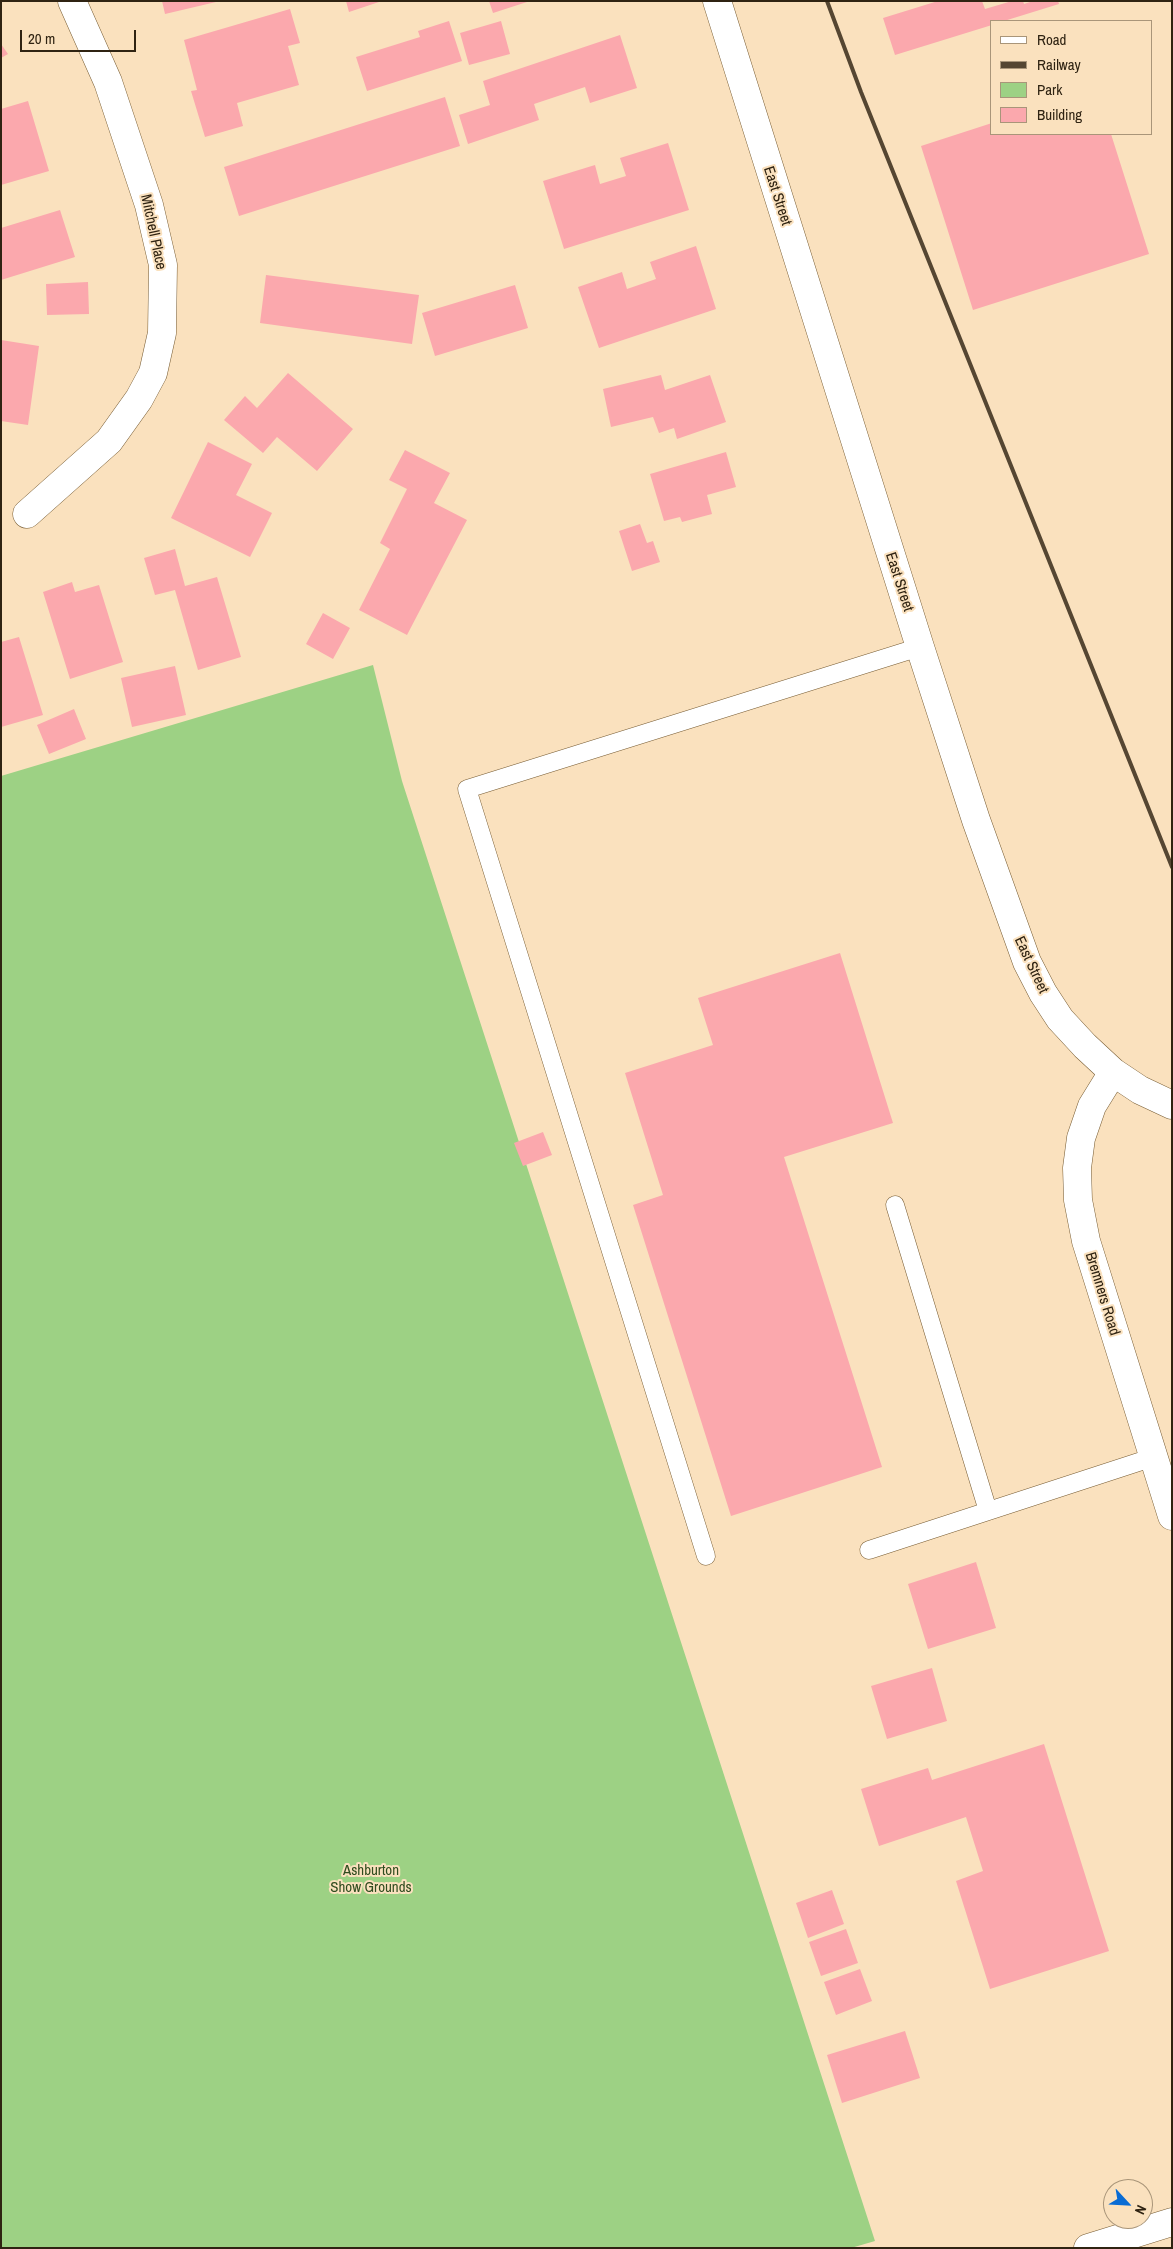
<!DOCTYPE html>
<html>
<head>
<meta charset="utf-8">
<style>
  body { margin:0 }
  #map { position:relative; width:1173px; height:2249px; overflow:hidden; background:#fae1be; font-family:"Archivo Narrow",sans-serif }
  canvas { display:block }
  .frame { position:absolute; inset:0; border:2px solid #2f2312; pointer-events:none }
  .legend { position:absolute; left:990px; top:20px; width:162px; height:115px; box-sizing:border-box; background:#fae1be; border:1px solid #a99579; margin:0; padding:6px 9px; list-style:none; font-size:15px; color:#2f2312 }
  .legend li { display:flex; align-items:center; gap:10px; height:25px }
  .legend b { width:25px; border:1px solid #a99579 }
  .north { position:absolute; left:1103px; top:2179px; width:50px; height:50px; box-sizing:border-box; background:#fae1be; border:1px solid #a99579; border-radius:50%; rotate:115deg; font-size:14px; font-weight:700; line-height:20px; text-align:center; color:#2f2312 }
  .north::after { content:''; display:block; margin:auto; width:18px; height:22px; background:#096cd4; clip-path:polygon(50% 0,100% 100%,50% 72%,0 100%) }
  .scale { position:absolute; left:20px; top:30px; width:116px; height:22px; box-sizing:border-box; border:2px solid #2f2312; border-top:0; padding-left:6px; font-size:15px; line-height:18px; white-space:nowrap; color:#2f2312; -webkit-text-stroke:4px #fae1be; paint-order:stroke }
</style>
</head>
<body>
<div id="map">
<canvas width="1173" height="2249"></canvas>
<div class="frame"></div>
<ul class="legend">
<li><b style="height:6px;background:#fff"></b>Road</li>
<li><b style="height:6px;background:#554632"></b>Railway</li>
<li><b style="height:14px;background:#9dd184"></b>Park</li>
<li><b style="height:14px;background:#fba8ad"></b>Building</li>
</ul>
<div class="north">N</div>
<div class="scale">20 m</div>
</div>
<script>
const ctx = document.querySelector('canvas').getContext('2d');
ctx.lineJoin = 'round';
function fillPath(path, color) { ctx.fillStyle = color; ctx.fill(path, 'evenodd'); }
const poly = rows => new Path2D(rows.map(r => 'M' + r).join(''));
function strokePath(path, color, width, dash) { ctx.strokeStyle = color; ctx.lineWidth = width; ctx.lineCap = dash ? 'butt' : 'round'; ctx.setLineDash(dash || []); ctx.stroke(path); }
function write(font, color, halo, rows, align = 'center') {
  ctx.font = font + ' "Archivo Narrow",sans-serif'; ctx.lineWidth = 4; ctx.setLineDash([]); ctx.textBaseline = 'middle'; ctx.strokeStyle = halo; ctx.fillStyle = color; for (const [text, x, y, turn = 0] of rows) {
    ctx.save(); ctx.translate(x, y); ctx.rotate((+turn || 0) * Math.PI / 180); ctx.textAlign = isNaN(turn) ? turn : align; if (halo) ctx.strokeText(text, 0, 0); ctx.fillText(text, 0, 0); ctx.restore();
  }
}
const green = poly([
  [373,665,402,781,875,2241,851,2248,1,2248,1,776]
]);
const building = poly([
  [162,1,216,1,216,2,165,14],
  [346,1,379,1,379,2,349,12],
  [489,1,527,1,527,2,493,13],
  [938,1,982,1,985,9,1012,1,1023,1,1024,4,1033,1,1058,1,1059,4,1004,21,992,21,992,25,895,55,883,18],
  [290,9,300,43,288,46,299,85,237,103,243,126,205,137,191,91,197,90,184,40],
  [449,21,462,61,367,91,356,57,420,37,418,31],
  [501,21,510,54,469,65,460,33],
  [620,35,637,88,590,103,585,87,534,104,539,120,468,144,459,115,490,105,483,81],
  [1,44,8,54,1,58],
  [445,97,460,146,239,216,224,167],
  [28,101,49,171,1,185,1,109],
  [992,123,992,134,1111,134,1149,254,973,310,921,146],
  [668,143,689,210,564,249,543,181,595,165,600,184,626,176,620,158],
  [60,210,75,257,1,280,1,228],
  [696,246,716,309,599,348,578,287,622,272,627,289,656,279,650,262],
  [266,275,419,295,412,344,260,323],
  [88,282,89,314,47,315,46,284],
  [515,285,528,328,435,356,422,313],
  [1,340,39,346,28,425,1,421],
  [288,373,353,429,317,471,277,437,263,453,224,420,245,396,257,408],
  [661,375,665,390,710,375,726,422,677,439,674,428,659,433,653,417,611,427,603,389],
  [208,442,252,464,236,495,272,513,250,557,171,518],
  [405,450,450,473,434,503,467,520,407,635,359,610,390,549,380,543,407,489,389,480],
  [726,452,736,487,707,495,712,514,682,522,680,517,664,521,650,474],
  [640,524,647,543,653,541,660,562,632,571,619,531],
  [175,549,185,586,217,577,241,657,198,670,175,590,155,595,144,558],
  [72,582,75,592,99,585,123,662,70,679,43,592],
  [323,613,350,628,333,659,306,644],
  [19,637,43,715,1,727,1,642],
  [175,666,186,715,132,727,121,678],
  [74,709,86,739,49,754,37,725],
  [840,953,893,1123,784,1157,882,1467,731,1516,633,1205,663,1195,625,1073,713,1045,698,998],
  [543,1132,552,1155,523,1166,514,1143],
  [976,1562,996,1628,928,1649,908,1584],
  [932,1668,947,1721,887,1739,871,1686],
  [1044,1744,1109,1951,990,1989,956,1881,983,1871,966,1817,879,1846,861,1789,928,1768,932,1780],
  [832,1890,844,1924,808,1938,796,1903],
  [846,1929,858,1963,821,1976,809,1942],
  [860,1969,872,2001,836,2015,824,1982],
  [905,2031,920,2078,842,2103,827,2055]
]);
const lane = poly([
  [895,1205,988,1511],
  [869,1550,1154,1457],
  [706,1556,467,789,920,647]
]);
const street = poly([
  [27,514,109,441,139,399,153,373,162,333,163,265,149,205,108,82,72,1]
]);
const secondary = poly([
  [717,1,920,647,976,820,1027,962,1043,993,1060,1019,1085,1046,1113,1072,1140,1090,1172,1105],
  [1113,1072,1092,1106,1081,1138,1077,1168,1078,1200,1086,1241,1172,1516],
  [1088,2248,1172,2222]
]);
const rail = poly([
  [827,1,861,92,1172,867]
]);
const streetNames = [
  ["East Street",777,196,72],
  ["Mitchell Place",153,232,78],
  ["East Street",899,582,72],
  ["East Street",1031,965,65],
  ["Bremners Road",1102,1294,73]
];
const parkNames = [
  ["Ashburton",371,1871],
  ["Show Grounds",371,1888]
];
fillPath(green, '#9dd184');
fillPath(building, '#fba8ad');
strokePath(lane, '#775c33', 19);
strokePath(street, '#775c33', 29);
strokePath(secondary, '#775c33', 29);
strokePath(lane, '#fff', 18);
strokePath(street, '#fff', 28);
strokePath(secondary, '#fff', 28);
strokePath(rail, '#554632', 4);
write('15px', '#2f2312', '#fae1be', streetNames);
write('15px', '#2f4c1f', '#fae1be', parkNames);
</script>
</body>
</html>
